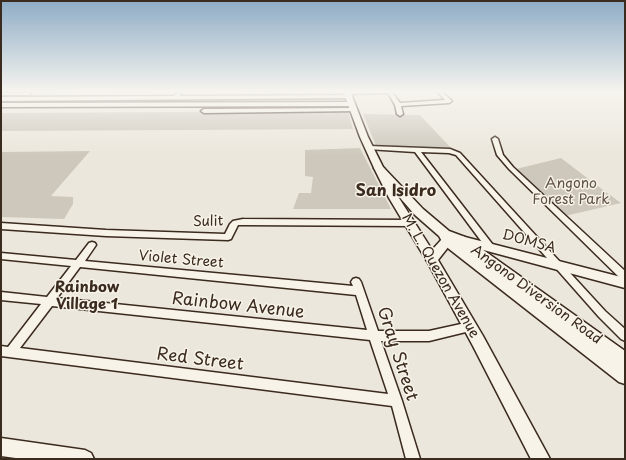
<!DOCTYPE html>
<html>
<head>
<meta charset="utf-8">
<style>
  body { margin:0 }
  #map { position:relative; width:626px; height:460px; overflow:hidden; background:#ece7dc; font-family:"Playpen Sans",sans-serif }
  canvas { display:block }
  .frame { position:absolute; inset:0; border:2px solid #3b2a1e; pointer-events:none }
</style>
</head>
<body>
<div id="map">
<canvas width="626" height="460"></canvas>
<div class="frame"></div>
</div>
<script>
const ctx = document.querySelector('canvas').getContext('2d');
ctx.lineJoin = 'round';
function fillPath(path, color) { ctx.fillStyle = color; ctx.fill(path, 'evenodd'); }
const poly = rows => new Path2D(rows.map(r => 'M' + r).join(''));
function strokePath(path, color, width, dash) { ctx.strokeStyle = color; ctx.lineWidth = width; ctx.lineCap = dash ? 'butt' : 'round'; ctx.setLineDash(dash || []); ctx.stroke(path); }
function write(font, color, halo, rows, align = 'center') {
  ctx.font = font + ' "Playpen Sans",sans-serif'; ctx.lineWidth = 3; ctx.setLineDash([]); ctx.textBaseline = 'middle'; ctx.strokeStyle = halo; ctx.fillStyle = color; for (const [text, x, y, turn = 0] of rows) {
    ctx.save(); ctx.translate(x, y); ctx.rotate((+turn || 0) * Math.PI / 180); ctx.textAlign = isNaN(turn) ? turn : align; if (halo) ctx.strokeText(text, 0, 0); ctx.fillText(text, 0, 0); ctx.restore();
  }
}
const green = poly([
  [348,111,353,129,1,131,1,113],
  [363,114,420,115,451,148,376,146],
  [360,148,391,209,293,209,299,193,311,193,313,177,305,176,305,150],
  [90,151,51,196,73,197,73,204,64,219,1,217,1,152],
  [561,158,599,187,621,203,565,216,516,169]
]);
const street = poly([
  [178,91,182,91,179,97,175,97,174,96,178,91],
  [387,91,391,91,400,103,445,100,437,91,441,91,452,101,449,103,401,106,403,114,400,116,397,114,395,105,387,91],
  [1,93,29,93,31,94,29,95,1,95,1,93],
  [1,103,351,102,354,104,351,106,1,107,1,103],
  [354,108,357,110,356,111,204,113,201,111,204,109,354,108],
  [495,137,498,139,503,155,513,167,625,271,625,281,622,280,509,169,497,155,492,139,495,137],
  [369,146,450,149,460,153,605,311,625,329,625,341,621,339,599,317,456,155,449,153,421,152,493,245,494,247,493,249,487,249,415,152,367,149,366,148,369,146],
  [243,219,409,220,413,223,409,226,243,225,238,225,231,239,228,240,106,236,1,229,1,223,106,230,225,234,230,224,233,221,243,219],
  [92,242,95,243,96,245,85,261,353,286,351,282,353,279,356,278,359,279,361,282,378,331,429,331,470,322,474,324,475,327,474,330,429,341,381,341,402,401,420,459,406,459,392,406,1,356,1,346,8,347,41,304,1,300,1,292,47,297,71,266,1,259,1,253,76,260,89,243,92,242],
  [80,267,356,295,367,330,57,298,80,267],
  [52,306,370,340,388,394,20,348,52,306]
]);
const secondary = poly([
  [353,91,393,91,390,93,351,94,350,93,353,91],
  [349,95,351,96,351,98,1,101,1,97,349,95],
  [379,165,384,168,399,198,432,250,442,239,461,236,625,278,625,288,461,244,449,246,438,260,483,336,550,459,531,459,473,346,428,263,389,198,374,168,379,165],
  [1,438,85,450,91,453,94,459,23,459,1,456,1,438]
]);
const primary = poly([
  [343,91,350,91,368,137,383,167,423,209,449,231,465,237,625,351,625,384,619,382,444,245,439,236,415,215,374,168,360,137,343,91]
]);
const parkNames = [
  ["Angono",571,184],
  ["Forest Park",571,200]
];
const streetNames = [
  ["Sulit",208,222,-2],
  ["DOMSA",529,242,15],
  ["Violet Street",181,260,5],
  ["M. L. Quezon Avenue",440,276,60],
  ["Angono Diversion Road",536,295,36]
];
const neighbourhoodNames = [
  ["Rainbow",87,288],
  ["Village 1",87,305]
];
const quarterNames = [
  ["San Isidro",396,192]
];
const nearStreetnames = [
  ["Rainbow Avenue",238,306,6],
  ["Gray Street",397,354,72],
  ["Red Street",200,360,7]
];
fillPath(green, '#cec8bc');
strokePath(street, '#3b2a1e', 3);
strokePath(secondary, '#3b2a1e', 3);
strokePath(primary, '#3b2a1e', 3);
fillPath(street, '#f7f3e8');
fillPath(secondary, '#f7f3e8');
fillPath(primary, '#f7f3e8');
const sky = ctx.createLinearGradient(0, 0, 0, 155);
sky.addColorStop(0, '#8eacc6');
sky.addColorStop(0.59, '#f6f4ef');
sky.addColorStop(1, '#f6f4ef00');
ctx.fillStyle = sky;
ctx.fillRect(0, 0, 626, 155);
write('14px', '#605246', '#f7f3e8', parkNames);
write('14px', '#3b2a1e', '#f7f3e8', streetNames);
write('bold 15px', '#3b2a1e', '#f7f3e8', neighbourhoodNames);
write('bold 16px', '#3b2a1e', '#f7f3e8', quarterNames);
write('17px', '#3b2a1e', '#f7f3e8', nearStreetnames);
</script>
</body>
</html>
